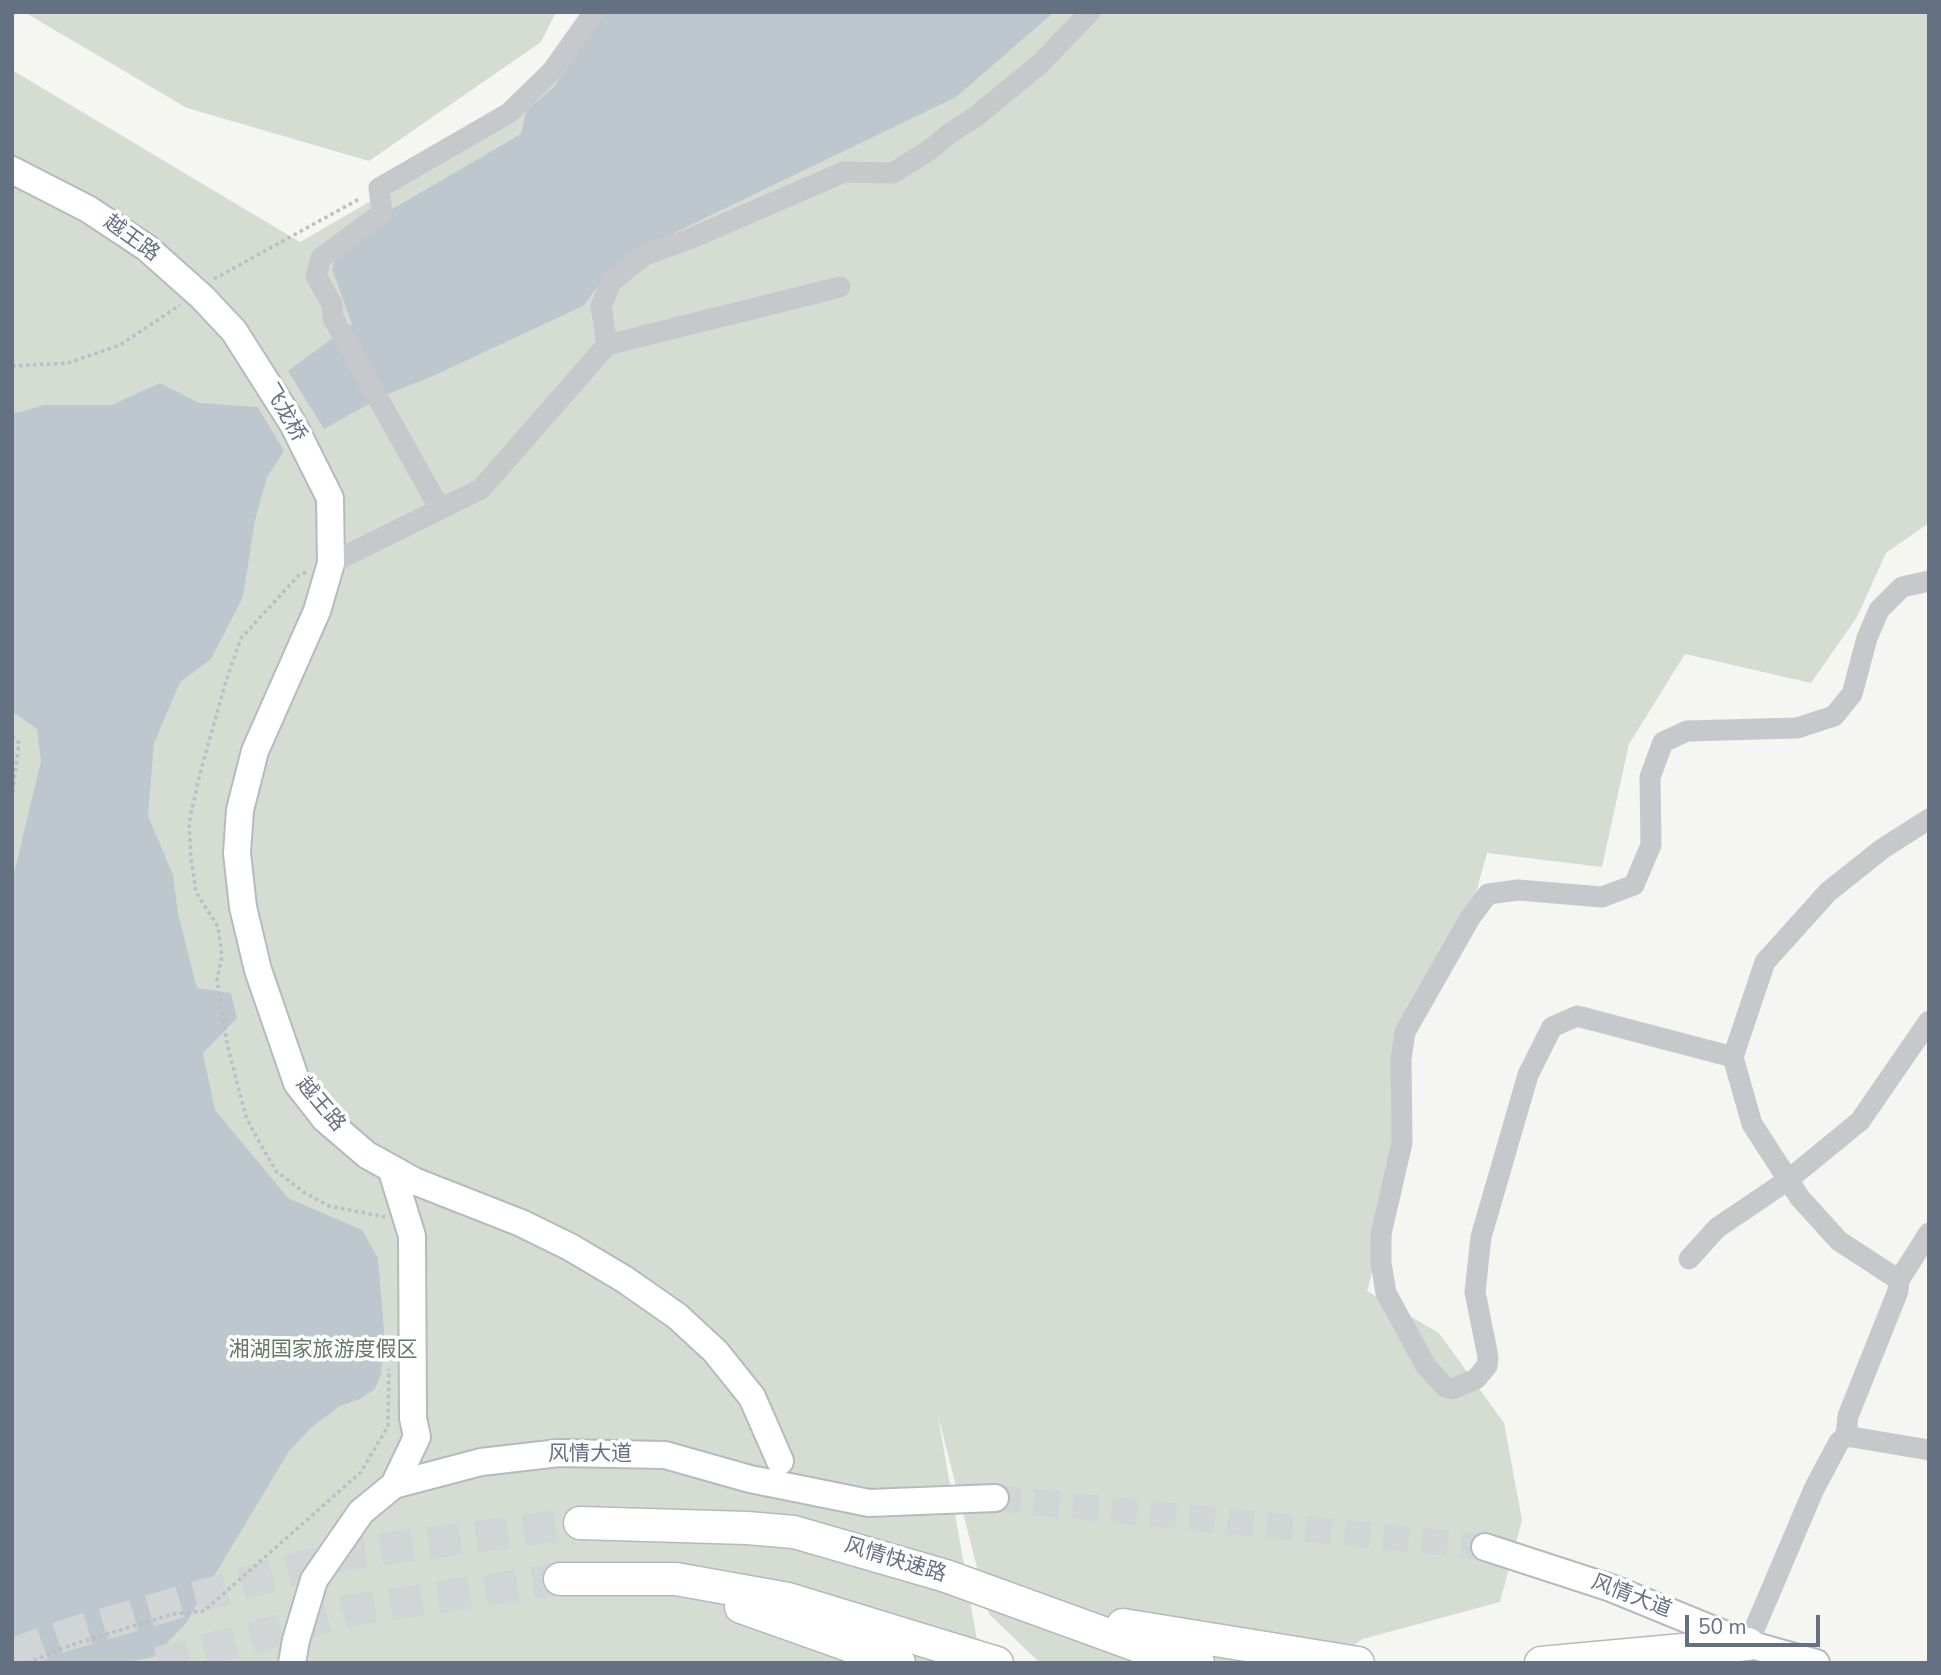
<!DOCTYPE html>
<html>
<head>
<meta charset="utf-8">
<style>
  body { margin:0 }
  #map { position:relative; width:1941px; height:1675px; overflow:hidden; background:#f5f6f2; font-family:"Nunito Sans",sans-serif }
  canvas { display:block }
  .frame { position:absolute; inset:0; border:14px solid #647183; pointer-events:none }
  .scale { position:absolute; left:1685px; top:1615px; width:135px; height:32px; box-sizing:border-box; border:4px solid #647183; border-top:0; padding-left:9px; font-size:21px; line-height:24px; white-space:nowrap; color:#647183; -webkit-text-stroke:5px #fff; paint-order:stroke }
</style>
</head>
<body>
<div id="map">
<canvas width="1941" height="1675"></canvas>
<div class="frame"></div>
<div class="scale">50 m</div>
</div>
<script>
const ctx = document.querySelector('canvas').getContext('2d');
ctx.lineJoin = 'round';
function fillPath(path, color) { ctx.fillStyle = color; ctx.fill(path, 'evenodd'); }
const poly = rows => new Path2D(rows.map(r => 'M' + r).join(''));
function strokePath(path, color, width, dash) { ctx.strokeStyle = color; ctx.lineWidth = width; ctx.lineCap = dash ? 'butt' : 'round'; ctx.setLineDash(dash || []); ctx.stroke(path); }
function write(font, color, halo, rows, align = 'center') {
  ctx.font = font + ' "Nunito Sans","Noto Sans SC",sans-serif'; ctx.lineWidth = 7; ctx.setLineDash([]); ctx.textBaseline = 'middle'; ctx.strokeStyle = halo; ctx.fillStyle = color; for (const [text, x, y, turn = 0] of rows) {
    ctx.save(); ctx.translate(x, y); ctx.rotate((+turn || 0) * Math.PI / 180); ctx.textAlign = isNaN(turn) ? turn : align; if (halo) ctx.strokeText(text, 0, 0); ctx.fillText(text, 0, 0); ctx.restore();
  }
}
const green = poly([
  [24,12,556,12,541,42,369,161,187,108],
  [603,12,1929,12,1929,523,1886,553,1857,617,1811,683,1685,654,1629,744,1602,867,1487,853,1466,929,1398,1033,1408,1141,1367,1291,1439,1333,1504,1423,1522,1520,1500,1602,1363,1639,1326,1663,1040,1663,989,1614,938,1416,981,1663,12,1663,12,70,300,242,526,111]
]);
const water = poly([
  [605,12,1054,12,956,97,647,246,609,272,583,306,433,376,383,396,324,429,288,371,352,324,332,269,341,239,521,134,526,111,554,87],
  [160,383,199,403,258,407,284,451,267,477,255,520,243,597,211,659,180,682,154,743,148,816,173,875,178,913,197,988,231,993,237,1018,203,1053,215,1110,288,1198,362,1230,378,1258,384,1331,381,1374,375,1389,360,1399,340,1406,312,1427,289,1451,186,1623,154,1657,122,1663,12,1663,12,882,41,761,37,729,12,711,12,414,44,405,112,405]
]);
const majorTunnel = poly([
  [995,1498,1485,1547]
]);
const highwayTunnel = poly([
  [12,1654,69,1634,347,1554,580,1523],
  [158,1663,354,1610,560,1579]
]);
const path = poly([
  [214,279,361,198],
  [12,366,68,363,120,345,180,305],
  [306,572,299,575,241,638,226,681,200,773,189,823,191,859,196,892,218,927,222,956,217,980,227,1044,246,1117,257,1138,276,1171,305,1193,329,1206,385,1217],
  [12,736,19,743,12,798],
  [27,1663,71,1645,173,1614,204,1611,361,1472,388,1426,389,1369]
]);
const minor = poly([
  [607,345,601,306,611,282,643,256,694,237,844,172,893,173,931,149,949,134,975,117,1040,64,1090,12],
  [440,509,333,318,332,304,316,276,321,258,382,213,379,188,509,113,552,71,594,12],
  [331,563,481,489,607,345,840,287],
  [1733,1057,1577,1016,1552,1027,1528,1075,1481,1237,1475,1292,1488,1357,1487,1366,1476,1379,1452,1389,1445,1387,1426,1366,1386,1293,1381,1263,1381,1234,1402,1143,1401,1059,1405,1032,1470,918,1488,894,1518,890,1602,897,1634,885,1651,845,1650,777,1663,742,1687,731,1797,728,1834,716,1852,694,1867,638,1879,610,1902,587,1929,581],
  [1689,1259,1717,1228,1788,1180,1860,1121,1929,1021],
  [1899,1280,1839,1241,1800,1198,1752,1124,1733,1057,1765,962,1828,892,1882,849,1929,819],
  [1846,1436,1929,1450],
  [1748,1644,1814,1489,1839,1442,1846,1436,1848,1416,1898,1291,1899,1280,1929,1233]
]);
const major = poly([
  [12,170,88,209,147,248,202,297,234,331,293,424,330,498,331,563,317,611,255,751,240,810,237,853,243,907,258,970,297,1083,325,1119,367,1155,414,1181,521,1223,570,1247,624,1279,677,1316,715,1351,752,1397,780,1461],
  [391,1168,412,1236,413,1418,417,1437,394,1485],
  [1485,1547,1611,1588,1748,1644,1816,1663],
  [292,1663,296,1640,314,1580,361,1512,394,1485,481,1462,559,1453,665,1455,750,1479,869,1503,995,1498]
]);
const highway = poly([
  [580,1523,747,1528,794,1532,946,1576,1158,1653,1198,1663],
  [560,1579,676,1579,788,1599,997,1663],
  [741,1607,899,1663],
  [1123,1625,1358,1663],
  [1541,1663,1748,1644]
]);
const streetNames = [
  ["越王路",131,239,36],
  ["飞龙桥",284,413,60],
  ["越王路",320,1105,50],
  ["风情大道",590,1455],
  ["风情快速路",895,1561,17],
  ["风情大道",1631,1597,21]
];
const parkNames = [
  ["湘湖国家旅游度假区",323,1351]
];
fillPath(green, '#d5ddd3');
fillPath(water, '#bec7cd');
strokePath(majorTunnel, '#d1d5d6', 26, [26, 13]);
strokePath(highwayTunnel, '#d1d5d6', 32, [32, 16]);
strokePath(major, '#b6b9be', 30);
strokePath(highway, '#b6b8bc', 35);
strokePath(path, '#bdbec1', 3.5, [3.5, 3.5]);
strokePath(minor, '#c6c8cc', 21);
strokePath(major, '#fff', 26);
strokePath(highway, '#fff', 32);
write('21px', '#647183', '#fff', streetNames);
write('21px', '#657a63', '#fff', parkNames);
</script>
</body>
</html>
